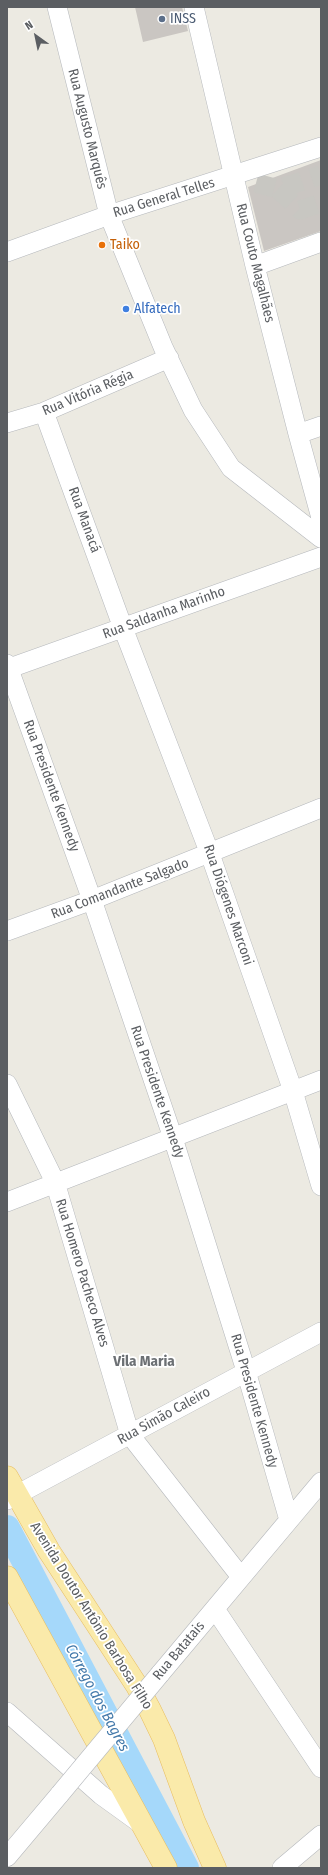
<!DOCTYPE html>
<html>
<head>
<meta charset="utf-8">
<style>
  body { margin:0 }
  #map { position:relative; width:328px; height:1875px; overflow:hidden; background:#eceae2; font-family:"Fira Sans Condensed",sans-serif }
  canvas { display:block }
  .frame { position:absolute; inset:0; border:8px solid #5b5e62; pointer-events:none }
  .north { position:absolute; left:16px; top:16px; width:40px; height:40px; -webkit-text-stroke:3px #fff; paint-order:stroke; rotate:327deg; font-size:11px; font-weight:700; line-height:16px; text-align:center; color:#5b5e62 }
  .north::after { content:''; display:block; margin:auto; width:14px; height:18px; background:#5b5e62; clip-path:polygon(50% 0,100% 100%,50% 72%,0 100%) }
</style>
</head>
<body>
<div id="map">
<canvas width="328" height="1875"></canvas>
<div class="frame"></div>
<div class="north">N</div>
</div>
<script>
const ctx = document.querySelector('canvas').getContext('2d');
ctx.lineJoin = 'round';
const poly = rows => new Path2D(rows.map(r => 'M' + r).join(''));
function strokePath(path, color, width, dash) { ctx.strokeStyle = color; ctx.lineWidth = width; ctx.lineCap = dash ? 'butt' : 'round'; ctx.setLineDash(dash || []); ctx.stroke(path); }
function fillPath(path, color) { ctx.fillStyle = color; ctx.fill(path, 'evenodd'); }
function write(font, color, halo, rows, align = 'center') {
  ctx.font = font + ' "Fira Sans Condensed",sans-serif'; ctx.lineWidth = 3.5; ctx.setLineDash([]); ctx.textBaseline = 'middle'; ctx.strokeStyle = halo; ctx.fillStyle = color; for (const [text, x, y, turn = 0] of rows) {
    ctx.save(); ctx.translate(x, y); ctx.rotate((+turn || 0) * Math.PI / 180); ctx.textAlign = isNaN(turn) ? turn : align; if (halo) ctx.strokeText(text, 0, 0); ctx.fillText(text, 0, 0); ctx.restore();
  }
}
const river = poly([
  [7,1528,186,1868]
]);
const building = poly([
  [135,7,182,7,188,31,143,42],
  [321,160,321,231,264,251,248,187]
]);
const minorTunnel = poly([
  [256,183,278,189,321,175],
  [278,189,300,210,321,203]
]);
const minor = poly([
  [57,7,109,215,163,347,193,410,231,468,321,538],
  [194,7,255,266,298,434,321,518],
  [7,252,109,215,321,147],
  [255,266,321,242],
  [44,412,123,628,210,854,293,1091,321,1186],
  [7,423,44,412,169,358],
  [298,434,321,426],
  [7,664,92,900,173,1138,246,1371,289,1520],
  [7,669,321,557],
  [7,931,92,900,321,808],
  [7,1084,55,1182,130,1435,241,1577],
  [7,1202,321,1080],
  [7,1500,321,1332],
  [215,1609,321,1768],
  [160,1674,321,1482],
  [7,1712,101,1795,144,1826],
  [7,1857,60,1794],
  [282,1868,321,1835]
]);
const major = poly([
  [7,1477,49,1551,137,1686,150,1710,164,1739,194,1821,215,1868],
  [7,1577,166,1868]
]);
const minorBridge = poly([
  [60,1794,160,1674]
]);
const markers = [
  [162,19,4,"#5c6f8a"],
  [102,245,4,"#e8710a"],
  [126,309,4,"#3f7fe0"]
];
const serviceNames = [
  ["INSS",170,19]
];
const streetNames = [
  ["Rua Augusto Marquês",87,129,76],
  ["Rua General Telles",164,198,-17],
  ["Rua Couto Magalhães",255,263,76],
  ["Rua Vitória Régia",88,393,-23],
  ["Rua Manacá",84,520,70],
  ["Rua Saldanha Marinho",164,613,-20],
  ["Rua Presidente Kennedy",51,786,70],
  ["Rua Comandante Salgado",120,889,-21],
  ["Rua Diógenes Marconi",228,905,71],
  ["Rua Presidente Kennedy",157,1092,71],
  ["Rua Homero Pacheco Alves",82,1273,73],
  ["Rua Presidente Kennedy",254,1401,74],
  ["Rua Simão Caleiro",164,1416,-29],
  ["Avenida Doutor Antônio Barbosa Filho",91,1616,58],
  ["Rua Batatais",179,1651,-50]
];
const foodNames = [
  ["Taiko",110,245]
];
const shopNames = [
  ["Alfatech",134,309]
];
const neighbourhoodNames = [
  ["Vila Maria",144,1362]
];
const waterNames = [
  ["Córrego dos Bagres",97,1698,62]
];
strokePath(river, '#a5d8fa', 26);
fillPath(building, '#cac6c2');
strokePath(minorTunnel, '#c8c7c2', 19, [19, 10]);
strokePath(minor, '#b5b8bc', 20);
strokePath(major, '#e8bd5f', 23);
strokePath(minor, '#fff', 19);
strokePath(major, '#faeaaa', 22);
strokePath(minorBridge, '#b5b8bc', 20, []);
strokePath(minorBridge, '#fff', 19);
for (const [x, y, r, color] of markers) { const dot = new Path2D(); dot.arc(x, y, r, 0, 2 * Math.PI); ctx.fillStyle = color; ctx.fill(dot); strokePath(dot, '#fff', 1.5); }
write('14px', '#4e5e75', '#fff', serviceNames, 'left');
write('14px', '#5b5e62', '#fff', streetNames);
write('14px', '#c56008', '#fff', foodNames, 'left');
write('14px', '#366cbe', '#fff', shopNames, 'left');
write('bold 15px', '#6c7074', '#fff', neighbourhoodNames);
write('italic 15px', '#4379aa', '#fff', waterNames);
</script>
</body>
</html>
